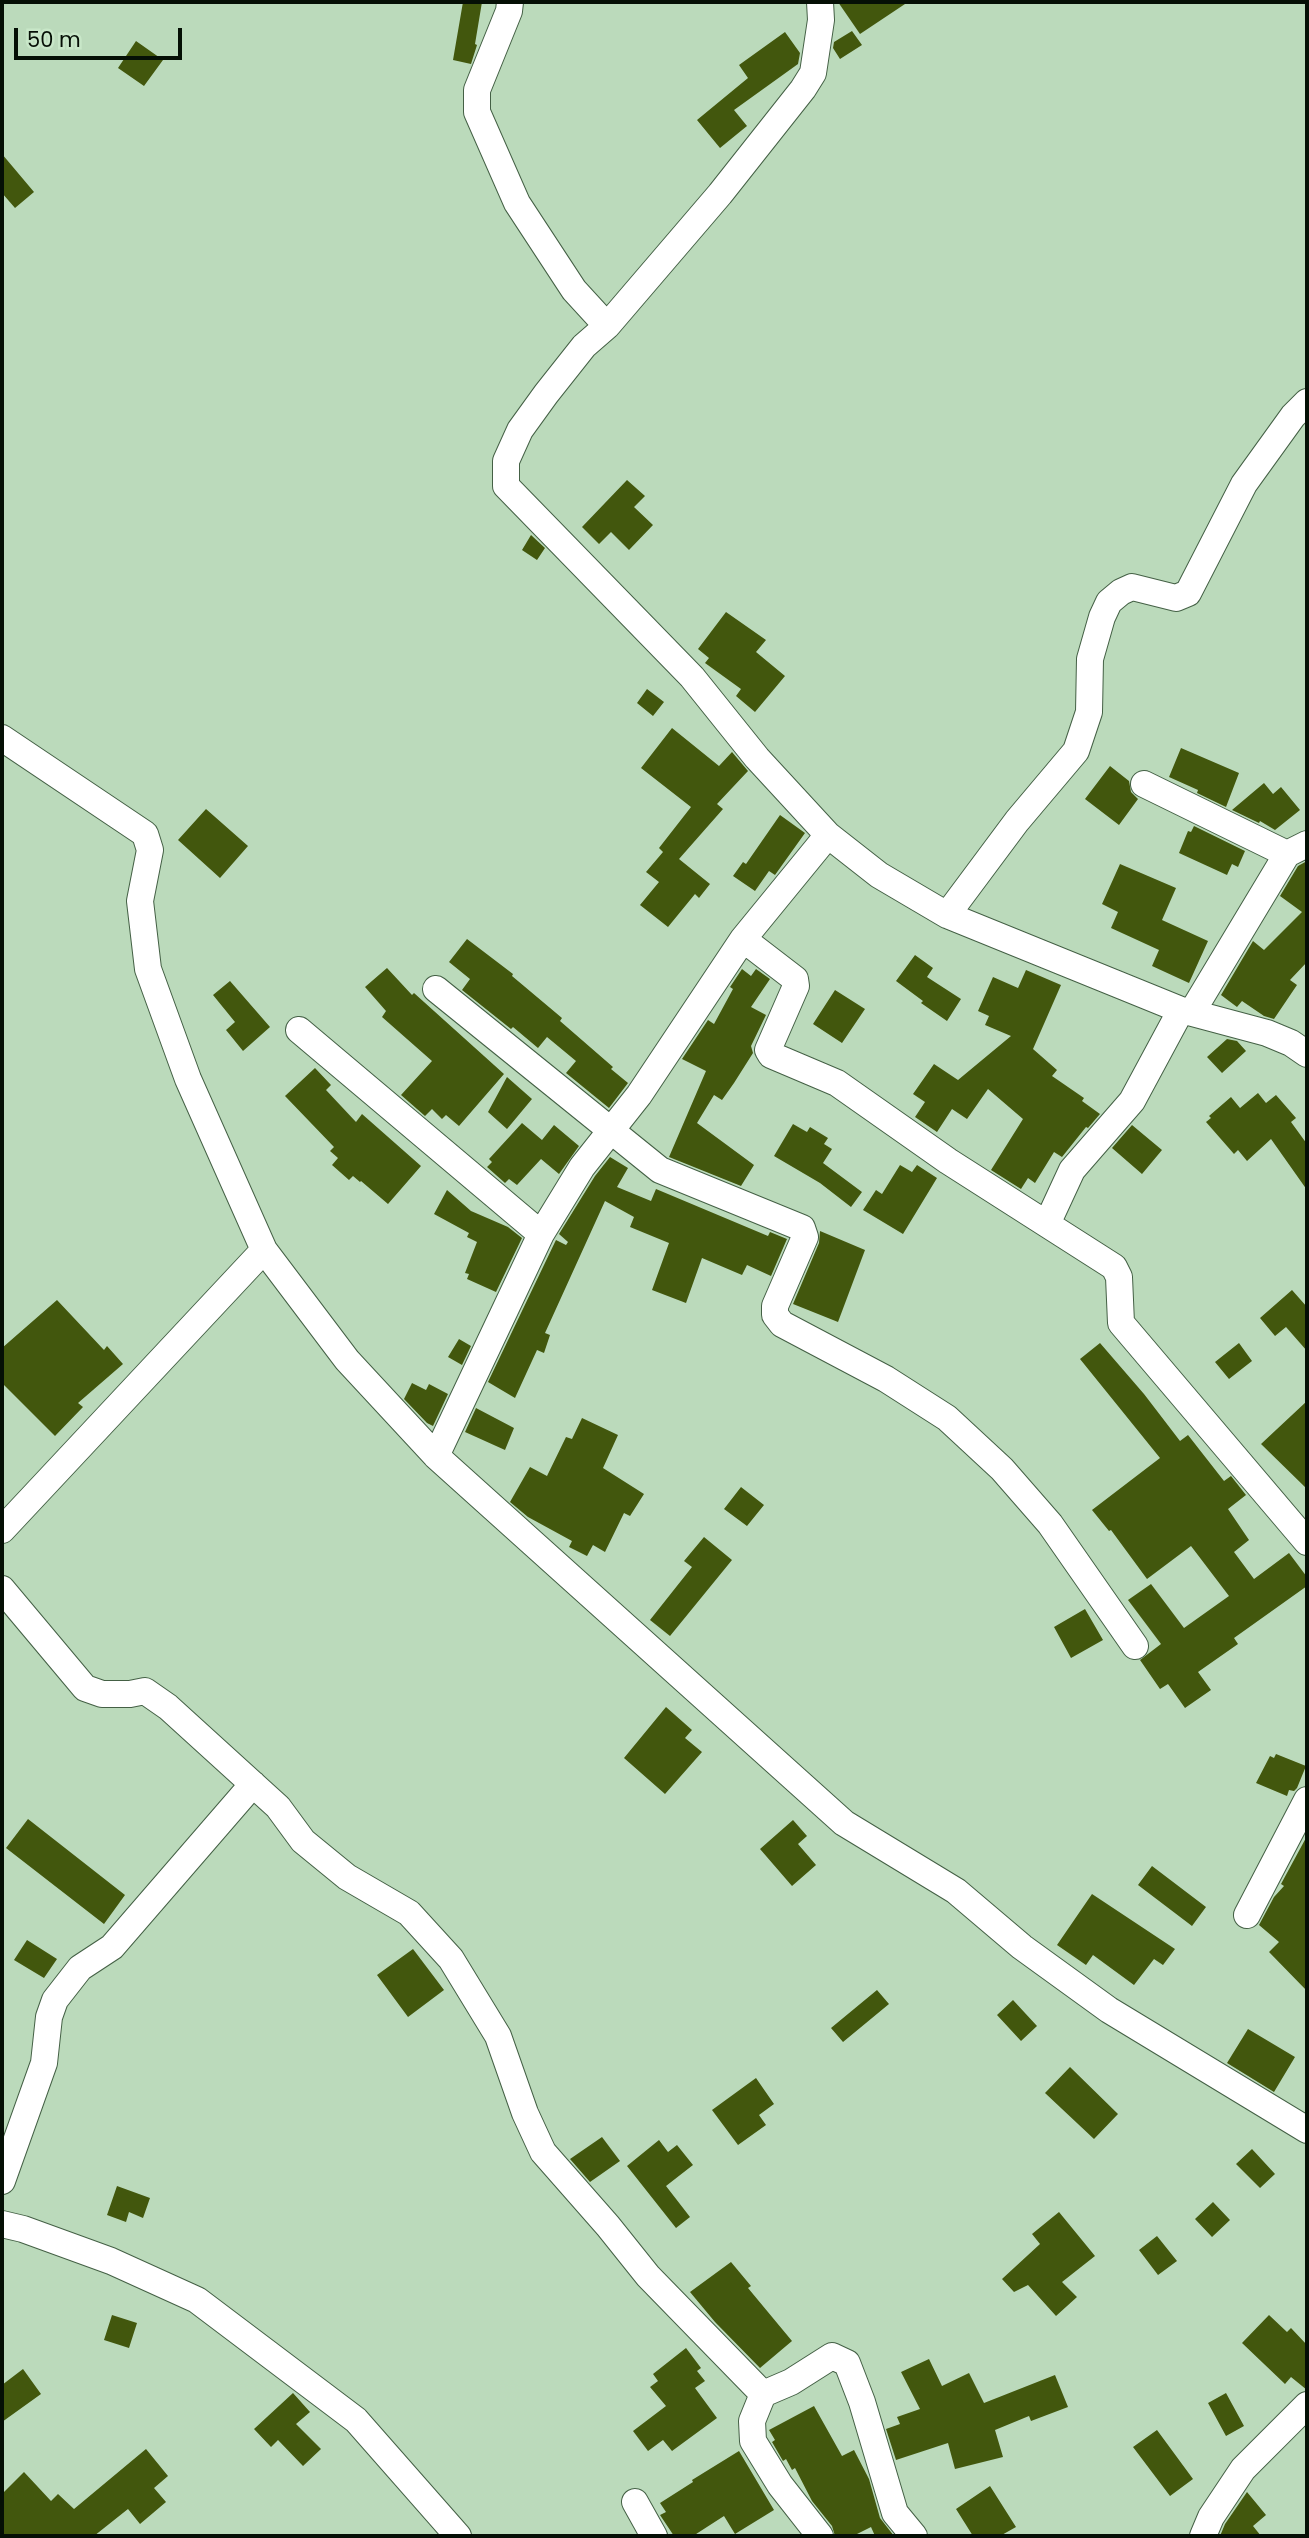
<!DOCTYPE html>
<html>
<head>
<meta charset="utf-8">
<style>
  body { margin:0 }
  #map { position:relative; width:1309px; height:2538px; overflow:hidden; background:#bbdabb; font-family:Poppins,sans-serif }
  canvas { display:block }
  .frame { position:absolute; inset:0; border:4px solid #050f05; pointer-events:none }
  .scale { position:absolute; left:14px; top:28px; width:168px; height:32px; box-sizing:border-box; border:4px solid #050f05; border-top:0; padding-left:9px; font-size:21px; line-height:24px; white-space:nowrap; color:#050f05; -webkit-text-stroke:5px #c8e7c8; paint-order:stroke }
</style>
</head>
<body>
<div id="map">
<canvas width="1309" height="2538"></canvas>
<div class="frame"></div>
<div class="scale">50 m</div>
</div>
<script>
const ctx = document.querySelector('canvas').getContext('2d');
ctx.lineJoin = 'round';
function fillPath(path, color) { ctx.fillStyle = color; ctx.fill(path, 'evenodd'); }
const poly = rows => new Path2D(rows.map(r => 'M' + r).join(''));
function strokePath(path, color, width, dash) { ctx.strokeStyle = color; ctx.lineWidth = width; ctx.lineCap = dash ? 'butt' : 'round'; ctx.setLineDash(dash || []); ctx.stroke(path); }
const building = poly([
  [463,2,482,2,475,44,477,45,471,64,453,60],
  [838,2,908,2,860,34],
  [852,31,862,45,840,59,833,48,834,42],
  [785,32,800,53,798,64,734,110,747,126,720,148,697,120,748,78,739,65],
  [136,41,163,60,144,86,118,68],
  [2,154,34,192,15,208,2,193],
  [627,480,645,496,634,507,653,525,629,550,611,532,599,544,582,527],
  [531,535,545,548,537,560,522,550],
  [726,612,766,640,756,652,785,676,755,712,736,696,741,689,705,663,709,658,698,649],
  [647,689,664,702,653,716,637,703],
  [672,728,719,766,732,752,748,771,717,804,723,809,679,859,710,884,699,898,695,894,668,927,640,905,659,882,646,872,663,852,659,848,691,807,641,768],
  [1181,748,1239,773,1226,807,1197,793,1198,790,1169,777],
  [1110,766,1129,781,1131,792,1138,799,1119,825,1085,799],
  [1264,783,1273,794,1281,787,1300,810,1275,830,1260,821,1259,823,1232,810],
  [206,809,248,846,220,878,178,840],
  [780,815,805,833,775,875,769,871,755,891,733,876,743,862,746,864],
  [1194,826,1245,851,1238,867,1232,864,1227,875,1179,853,1188,831,1191,832],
  [1307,861,1307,962,1290,980,1297,985,1274,1019,1264,1016,1242,1001,1237,1007,1221,995,1253,941,1264,950,1302,912,1280,896,1298,866],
  [1120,864,1176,888,1162,920,1208,941,1189,983,1152,966,1159,950,1111,928,1118,912,1102,904],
  [467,939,513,974,512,976,562,1018,560,1021,613,1067,611,1069,628,1083,609,1108,566,1073,576,1061,547,1037,538,1048,513,1027,511,1029,462,990,470,979,449,962],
  [915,955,933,968,927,977,961,999,947,1021,921,1003,923,1001,896,981],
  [387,968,412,995,414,993,504,1074,459,1126,446,1115,442,1119,432,1109,425,1116,401,1095,432,1061,382,1017,386,1011,365,987],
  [742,969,751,976,756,969,770,979,751,1007,766,1015,751,1046,753,1053,734,1083,722,1100,714,1095,697,1123,754,1165,741,1186,669,1157,706,1071,682,1059,708,1020,714,1024,733,989,730,987],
  [1026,970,1061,985,1033,1049,1057,1070,1052,1076,1084,1098,1082,1101,1100,1114,1088,1128,1086,1127,1062,1157,1054,1152,1035,1183,1028,1178,1021,1189,991,1170,1023,1119,988,1089,967,1119,952,1109,937,1132,915,1117,925,1102,913,1094,934,1064,958,1080,1011,1036,985,1025,989,1016,978,1011,993,977,1018,988],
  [230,981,270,1027,243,1051,226,1030,235,1022,213,995],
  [835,990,865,1009,842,1043,813,1024],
  [1227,1039,1237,1041,1246,1051,1222,1073,1207,1057],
  [315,1068,331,1085,326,1090,356,1122,362,1114,421,1166,388,1204,361,1181,360,1182,353,1176,349,1180,332,1165,338,1158,330,1151,334,1147,285,1096],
  [507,1077,532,1099,507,1129,488,1112],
  [1258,1093,1266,1103,1276,1095,1296,1118,1291,1122,1307,1144,1307,1190,1271,1139,1247,1161,1238,1150,1234,1154,1206,1122,1211,1118,1209,1116,1231,1097,1240,1108],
  [522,1123,542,1140,554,1125,579,1146,559,1174,541,1159,517,1185,509,1179,505,1183,487,1167,492,1162,489,1159],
  [793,1124,807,1132,810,1127,828,1138,824,1144,832,1149,823,1163,862,1192,851,1207,820,1183,774,1156],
  [1132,1125,1162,1150,1142,1174,1112,1148],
  [610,1157,628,1168,617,1187,651,1201,656,1189,768,1236,770,1232,787,1239,771,1276,747,1265,742,1275,702,1258,686,1303,652,1290,669,1243,630,1227,634,1217,605,1201,545,1333,550,1335,544,1353,537,1350,515,1398,488,1382,555,1242,556,1240,566,1245,568,1242,559,1234,595,1176],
  [900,1165,912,1172,917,1165,937,1178,903,1234,863,1210,876,1190,882,1194],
  [447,1190,471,1211,508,1227,522,1238,496,1292,467,1279,469,1274,465,1273,477,1242,467,1237,469,1233,434,1214],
  [820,1231,865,1250,838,1322,793,1304,819,1243],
  [1292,1290,1307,1307,1307,1351,1286,1327,1275,1336,1260,1318],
  [57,1300,104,1350,107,1346,123,1364,78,1403,83,1407,55,1436,2,1383,2,1348],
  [459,1339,471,1346,462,1365,448,1357],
  [1100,1343,1144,1394,1180,1441,1188,1435,1224,1481,1231,1476,1246,1495,1228,1509,1249,1540,1234,1552,1254,1579,1289,1553,1307,1577,1307,1586,1234,1638,1238,1644,1198,1672,1211,1690,1185,1708,1168,1684,1160,1689,1140,1660,1161,1644,1128,1600,1151,1584,1184,1628,1229,1596,1191,1546,1147,1579,1111,1530,1109,1531,1092,1510,1160,1458,1080,1359],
  [1239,1343,1252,1361,1229,1379,1215,1362],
  [412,1383,426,1390,429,1384,448,1394,433,1426,427,1423,404,1399],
  [1307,1401,1307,1489,1261,1444],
  [476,1408,514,1428,505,1450,465,1432],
  [582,1418,618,1435,603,1468,644,1494,630,1516,624,1513,605,1552,593,1545,587,1556,569,1547,572,1541,528,1517,510,1502,530,1467,547,1476,566,1437,572,1439],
  [741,1487,764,1505,747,1526,724,1509],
  [704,1537,732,1560,670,1636,650,1620,692,1567,684,1561],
  [1085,1609,1103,1640,1071,1658,1054,1627],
  [666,1707,692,1730,685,1738,702,1752,665,1794,624,1758],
  [1276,1754,1306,1766,1297,1788,1294,1791,1289,1790,1287,1796,1256,1783,1270,1756,1274,1758],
  [28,1819,125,1895,104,1924,6,1848],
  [793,1820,807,1836,798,1844,816,1865,792,1886,760,1849],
  [1307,1836,1307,1991,1269,1952,1279,1942,1259,1925,1274,1897,1284,1886,1281,1884],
  [1152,1866,1206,1907,1192,1926,1138,1885],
  [1092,1894,1175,1949,1163,1965,1154,1959,1134,1985,1093,1955,1086,1965,1057,1945],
  [27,1940,57,1959,44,1978,14,1960],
  [413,1949,444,1990,408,2017,377,1975],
  [877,1990,889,2004,843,2042,831,2028],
  [1013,2000,1037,2026,1021,2041,997,2015],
  [1248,2029,1295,2057,1274,2092,1227,2063],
  [1070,2067,1118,2114,1094,2139,1045,2093],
  [756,2078,774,2104,759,2115,766,2125,738,2145,712,2110],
  [602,2137,620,2161,590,2182,570,2159],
  [659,2140,668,2152,677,2145,693,2165,666,2186,690,2217,676,2228,627,2166],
  [1252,2149,1275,2174,1260,2188,1236,2164],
  [117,2186,150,2198,143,2218,129,2212,126,2222,107,2215],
  [1213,2202,1230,2220,1212,2237,1195,2219],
  [1059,2212,1095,2256,1062,2282,1077,2297,1056,2316,1028,2285,1014,2292,1002,2279,1040,2244,1032,2234],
  [1157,2236,1177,2261,1158,2275,1139,2250],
  [731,2262,751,2286,748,2288,792,2341,760,2368,715,2322,690,2292],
  [112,2315,137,2323,129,2348,104,2340],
  [1269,2315,1287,2332,1291,2328,1307,2345,1307,2390,1291,2377,1285,2384,1242,2343],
  [686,2348,701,2368,697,2371,705,2381,695,2388,717,2418,672,2451,663,2440,648,2451,633,2431,666,2406,650,2387,658,2381,653,2374],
  [929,2359,942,2386,969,2373,984,2403,1055,2375,1068,2407,1031,2421,1029,2416,995,2430,1003,2457,955,2469,948,2443,896,2460,886,2429,900,2424,897,2417,920,2409,901,2372],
  [23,2369,41,2394,2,2422,2,2385],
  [293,2393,310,2412,296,2424,321,2449,303,2466,278,2440,271,2447,254,2429],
  [1226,2393,1244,2426,1226,2436,1208,2403],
  [814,2406,842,2456,854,2450,869,2479,880,2518,894,2536,875,2536,871,2527,853,2536,835,2536,832,2526,812,2501,795,2468,792,2470,786,2459,783,2461,772,2442,775,2440,769,2430],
  [1157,2430,1193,2479,1170,2496,1133,2447],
  [146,2449,168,2476,154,2488,166,2502,140,2524,128,2509,94,2536,2,2536,2,2494,24,2472,51,2501,58,2494,74,2509],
  [739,2451,774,2510,735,2534,724,2516,693,2536,674,2536,660,2515,666,2512,660,2503,693,2482,692,2480],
  [990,2486,1016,2527,1000,2536,973,2536,956,2509],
  [1247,2492,1266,2515,1253,2526,1261,2536,1220,2536,1225,2524]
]);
const minor = poly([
  [510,2,509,11,477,90,477,112,517,203,574,290,607,326],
  [820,2,821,20,813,73,803,89,720,194,607,326,584,346,546,394,520,430,506,461,506,486,692,677,757,758,828,835],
  [2,738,145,834,150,850,140,901,148,969,188,1079,264,1250,347,1360,436,1456,844,1823,956,1891,1022,1947,1109,2010,1307,2130],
  [1144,784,1287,854],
  [947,915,1017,821,1076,751,1089,712,1090,659,1102,617,1109,602,1121,592,1132,587,1176,598,1188,593,1244,484,1293,416,1307,402],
  [743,939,795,979,796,986,768,1050,771,1055,837,1083,948,1161,1114,1267,1119,1277,1121,1323,1307,1542],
  [436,989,660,1170,802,1228,805,1237,775,1306,775,1315,782,1324,886,1379,947,1418,1002,1469,1050,1524,1135,1646],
  [1192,1012,1287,854,1307,844],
  [299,1030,541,1234],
  [1047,1224,1072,1170,1132,1101,1181,1010],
  [436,1456,541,1234,582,1167,639,1095,743,939,828,835,879,875,947,915,1181,1010,1267,1033,1291,1043,1307,1054],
  [2,1530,264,1250],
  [2,1589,85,1688,102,1694,130,1694,145,1691,168,1707,278,1807,303,1841,347,1877,409,1913,451,1959,498,2036,525,2113,543,2152,608,2226,648,2276,763,2394,791,2382,832,2356,847,2363,862,2402,895,2513,914,2536],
  [1247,1915,1307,1800],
  [2,2181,44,2063,49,2017,55,2000,80,1968,112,1947,253,1784],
  [2,2224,23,2229,111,2261,197,2300,356,2420,458,2536],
  [763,2394,752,2421,753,2441,780,2485,820,2536],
  [635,2502,654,2536],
  [1203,2536,1211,2517,1243,2469,1307,2405]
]);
fillPath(building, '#42570d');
strokePath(minor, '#446045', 28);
strokePath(minor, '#fff', 26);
</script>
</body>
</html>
